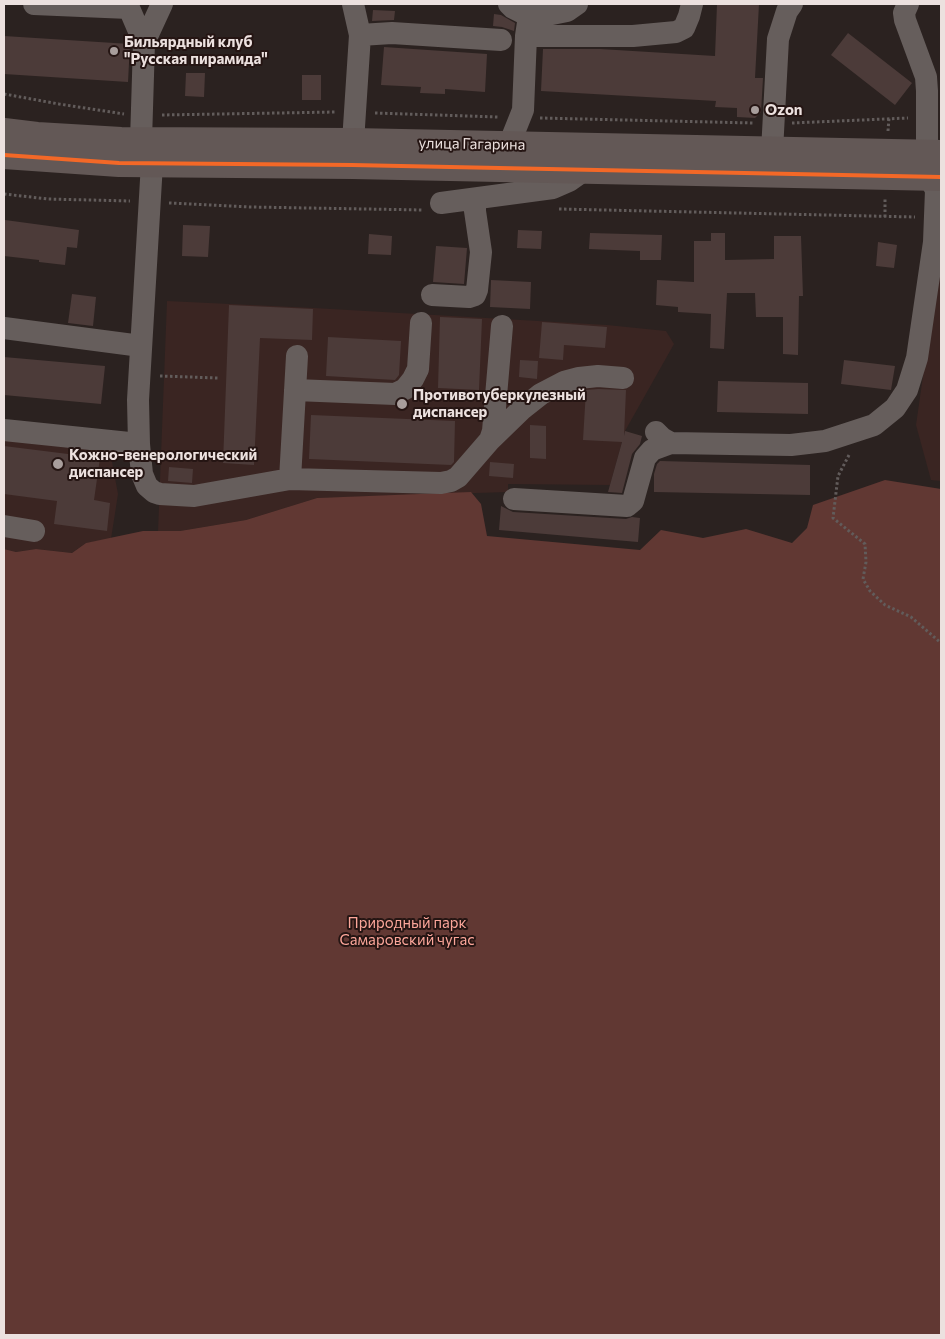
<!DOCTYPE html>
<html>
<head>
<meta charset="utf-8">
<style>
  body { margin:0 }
  #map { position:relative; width:945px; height:1339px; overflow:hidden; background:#2b2220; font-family:Commissioner,sans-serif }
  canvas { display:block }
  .frame { position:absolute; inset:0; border:5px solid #ece1df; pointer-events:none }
</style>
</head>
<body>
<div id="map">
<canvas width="945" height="1339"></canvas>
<div class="frame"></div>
</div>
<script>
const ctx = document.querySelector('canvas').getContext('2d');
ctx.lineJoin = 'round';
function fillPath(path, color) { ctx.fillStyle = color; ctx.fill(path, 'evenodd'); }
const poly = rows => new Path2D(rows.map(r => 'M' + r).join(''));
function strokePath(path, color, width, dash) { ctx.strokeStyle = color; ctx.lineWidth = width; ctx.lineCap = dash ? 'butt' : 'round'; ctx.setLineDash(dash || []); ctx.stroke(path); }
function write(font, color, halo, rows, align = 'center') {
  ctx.font = font + ' Commissioner,sans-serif'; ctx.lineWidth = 4; ctx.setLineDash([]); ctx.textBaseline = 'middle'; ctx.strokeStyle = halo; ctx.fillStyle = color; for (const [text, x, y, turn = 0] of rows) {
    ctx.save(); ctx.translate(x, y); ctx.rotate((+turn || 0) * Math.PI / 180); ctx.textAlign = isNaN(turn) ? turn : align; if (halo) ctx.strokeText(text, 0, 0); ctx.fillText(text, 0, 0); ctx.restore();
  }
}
const built = poly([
  [940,257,941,257,941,481,931,480,916,425],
  [167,301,314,308,607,325,666,331,674,344,625,431,610,485,508,484,508,492,317,498,246,520,180,531,158,532],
  [4,422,107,435,118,494,111,539,86,543,72,553,36,549,16,552,4,549]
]);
const green = poly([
  [885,480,941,489,941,1335,4,1335,4,549,16,552,36,549,72,553,86,543,143,531,180,531,246,520,317,498,471,492,481,504,487,536,640,550,661,530,703,538,746,529,792,543,807,528,813,505]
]);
const building = poly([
  [717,4,759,4,755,78,763,78,761,112,755,118,737,117,737,108,715,107,716,101,541,91,543,49,600,49,715,56],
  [373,10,395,11,394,20,372,21],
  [494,14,501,15,515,23,514,31,502,27,493,26],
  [848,33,912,83,895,105,831,55],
  [4,36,130,44,128,82,4,74],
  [384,47,487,54,485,92,445,89,445,94,420,93,421,87,381,85],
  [186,73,205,73,204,97,185,96],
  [302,75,321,75,321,100,302,100],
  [5,220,79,230,77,248,67,247,65,265,39,262,39,260,4,256],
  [183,225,210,226,208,257,182,256],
  [518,230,542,231,541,249,517,248],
  [590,233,662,235,661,260,640,260,640,251,589,249],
  [711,233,725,233,725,260,774,259,774,236,801,236,803,296,799,296,798,355,783,354,783,317,756,317,755,293,727,293,724,349,710,348,711,314,678,312,678,307,656,305,657,280,694,282,694,241,711,241],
  [369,234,392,236,391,255,368,254],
  [878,242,897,245,894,268,876,266],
  [436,246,467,248,464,284,433,282],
  [491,280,531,282,530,309,490,307],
  [72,294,96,297,93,326,68,323],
  [229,305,313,309,312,340,260,338,254,465,223,463],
  [440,317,482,319,479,390,438,388],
  [542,322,607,327,605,348,564,345,563,360,539,358],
  [328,337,401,341,399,375,395,380,326,376],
  [4,357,105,366,101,404,4,395],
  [520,360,538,361,537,379,519,377],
  [844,360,895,366,891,390,841,384],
  [718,381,808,383,808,414,717,412],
  [598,389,626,390,624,436,625,431,642,436,640,444,632,454,622,493,608,492,622,442,583,440,586,390],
  [311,415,455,421,454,462,451,465,309,459],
  [530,425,546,426,546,459,530,458],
  [4,446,100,458,94,500,110,503,107,531,54,524,57,501,4,494],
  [660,461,810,465,810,495,654,492,654,474,657,464],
  [490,462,514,464,513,478,489,476],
  [169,467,193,469,192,483,168,481],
  [501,506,513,512,626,519,632,517,640,518,638,542,499,530]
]);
const path = poly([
  [4,94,59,104,124,114],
  [375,113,498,117],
  [162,115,336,112],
  [540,118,753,123],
  [792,123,908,118],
  [888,131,889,118],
  [4,194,48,199,130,201],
  [169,203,251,207,423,210],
  [559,209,915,217],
  [885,217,885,197],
  [160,376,218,378],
  [849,455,838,476,833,518,865,544,866,562,863,579,870,591,885,605,911,617,941,643]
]);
const minor = poly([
  [34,4,129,8,144,43],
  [353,4,360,35,353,142],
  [509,4,513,8,529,16,526,36,523,110,509,145],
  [908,4,904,13,905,20,926,77,927,91,927,154],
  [529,16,547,15,567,11,577,4],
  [360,35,392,33,501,40],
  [526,36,633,36,676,32,684,28,689,16,692,4],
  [141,141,144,43,162,4],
  [772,151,778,39,787,11,792,4],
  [152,163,138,400,139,444,142,474,147,486,154,492,160,494,194,496,290,479,441,483,451,481,458,477,490,440,493,431,502,326],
  [441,203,553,188,569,181,586,169],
  [432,295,469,297,475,295,477,290,481,252,475,211,475,199],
  [4,328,141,346],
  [295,390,395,394,405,389,413,379,418,369,421,323],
  [4,430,139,444],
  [656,432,662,438,671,443,791,445,825,441,874,425,895,408,907,390,917,358,934,242,936,190,930,179,924,177],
  [490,440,522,409,541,394,564,382,579,378,598,376,623,378],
  [290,479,297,356],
  [514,499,627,506,633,501,645,458,652,450,671,443],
  [4,526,34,531]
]);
const major = poly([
  [4,132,37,136,121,141,353,142,941,154],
  [4,155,119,163,352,165,941,177]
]);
const bus1 = poly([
  [4,155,119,163,352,165,941,177]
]);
const markers = [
  [114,51,5,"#a89e9c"],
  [755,110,5,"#a89e9c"],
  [402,404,6,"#a89e9c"],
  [58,464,6,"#a89e9c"]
];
const poiNames = [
  ["Бильярдный клуб",124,42],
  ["\"Русская пирамида\"",124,59],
  ["Ozon",765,110],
  ["Противотуберкулезный",413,395],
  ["диспансер",413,412],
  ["Кожно-венерологический",69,455],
  ["диспансер",69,472]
];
const streetNames = [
  ["улица Гагарина",472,144,1]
];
const parkNames = [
  ["Природный парк",407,923],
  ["Самаровский чугас",407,940]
];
fillPath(built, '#3a2522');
fillPath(green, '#613833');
fillPath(building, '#4c3b39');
strokePath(path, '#625c5b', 3, [2.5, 2.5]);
strokePath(minor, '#665e5c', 22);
strokePath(major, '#635856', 28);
strokePath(bus1, '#f36827', 4);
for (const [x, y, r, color] of markers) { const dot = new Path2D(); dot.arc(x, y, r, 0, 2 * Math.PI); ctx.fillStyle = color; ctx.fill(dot); strokePath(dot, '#251513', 2); }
write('bold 15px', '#ece1df', '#251513', poiNames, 'left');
write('15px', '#ece1df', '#251513', streetNames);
write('15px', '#fca69a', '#251513', parkNames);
</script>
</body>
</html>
